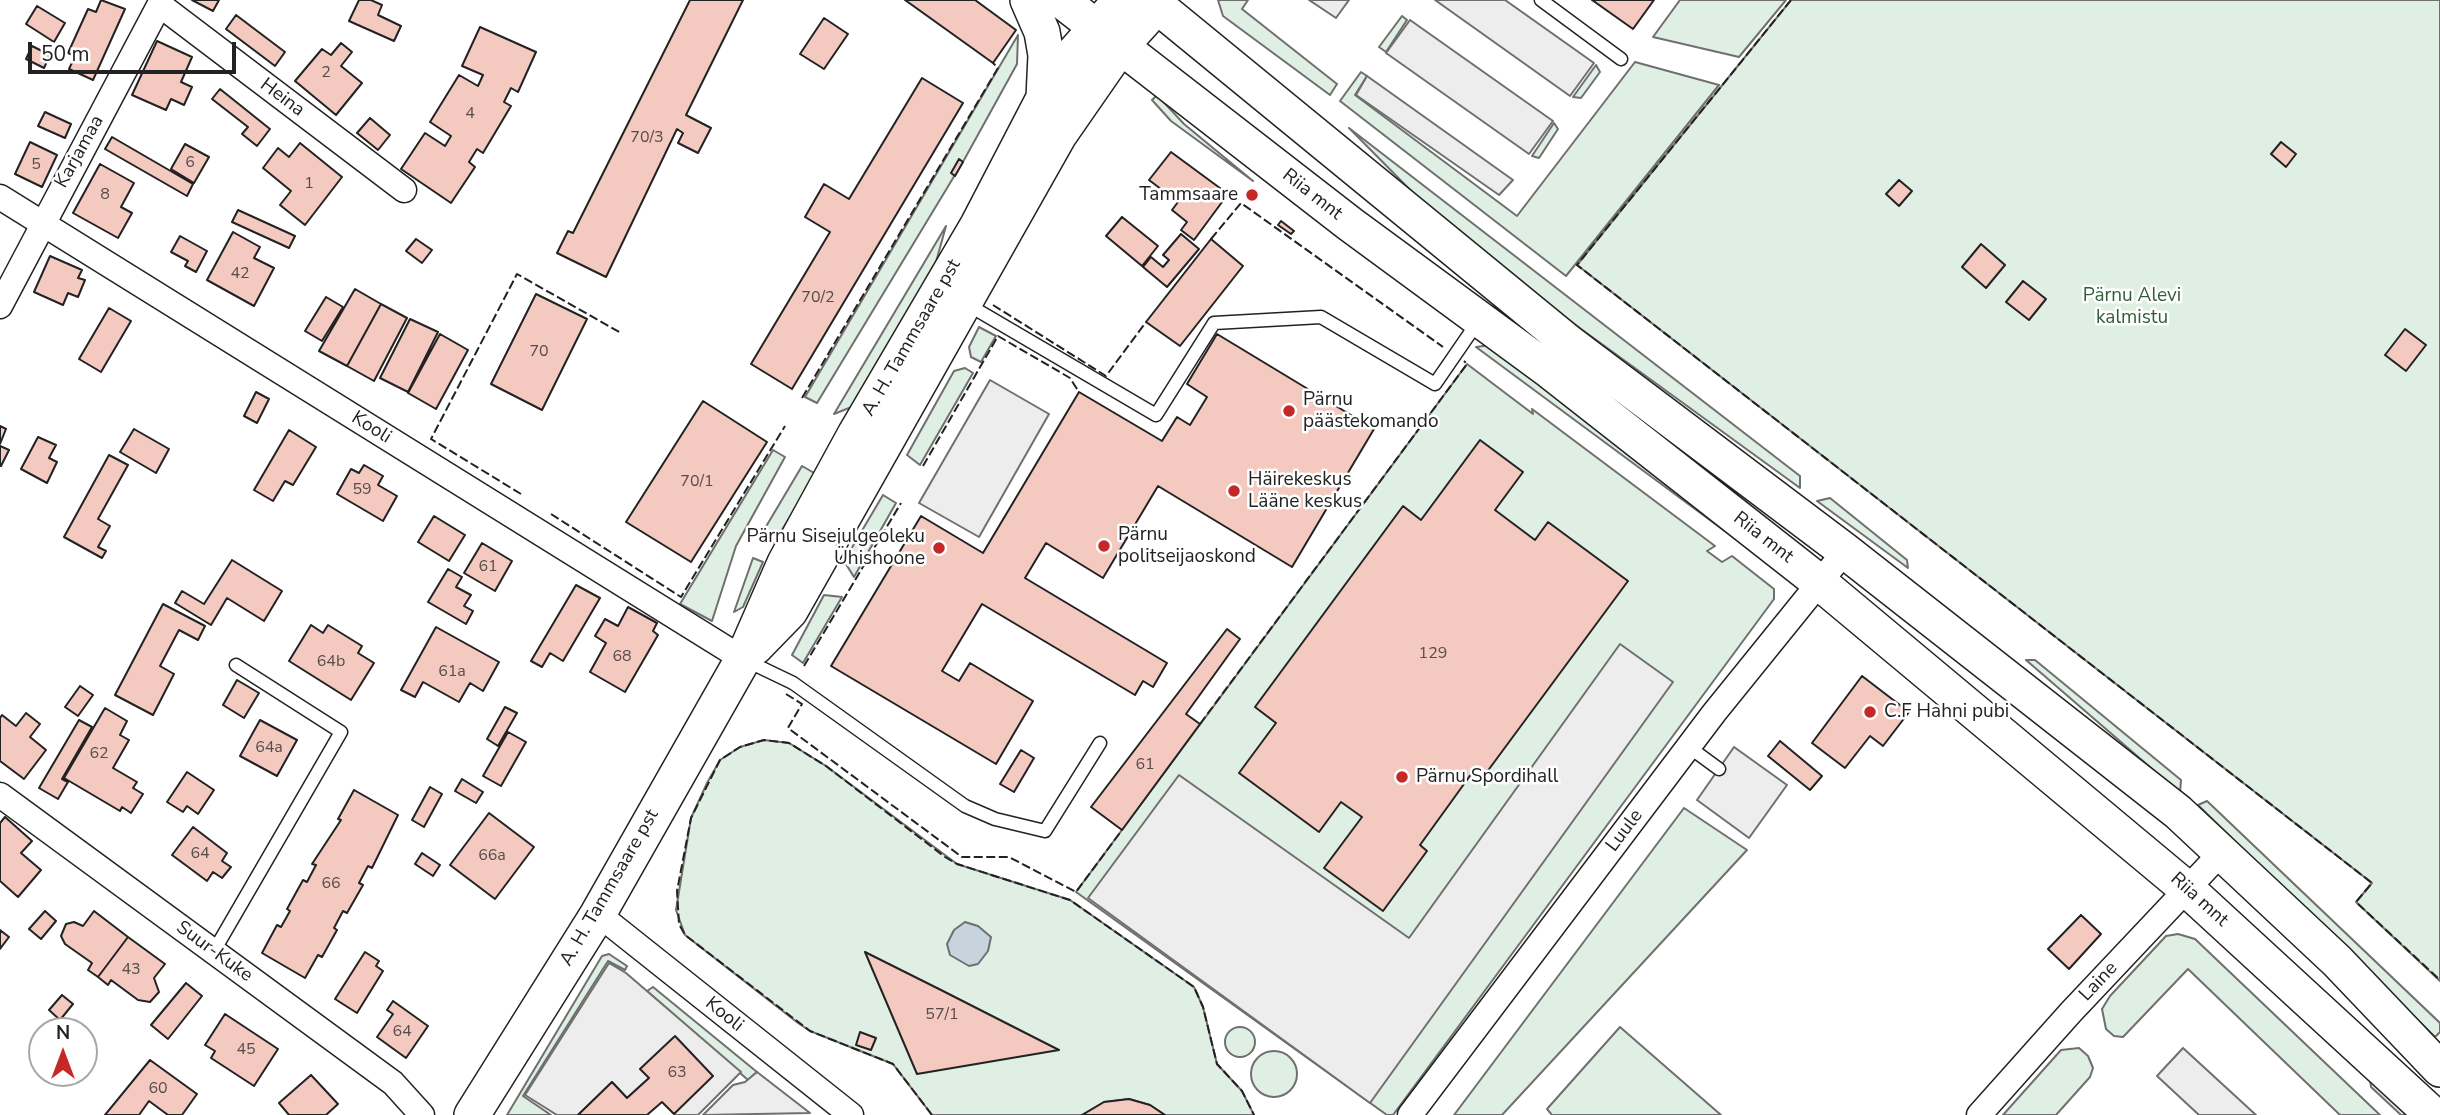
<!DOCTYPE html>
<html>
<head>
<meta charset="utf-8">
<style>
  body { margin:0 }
  #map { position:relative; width:2440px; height:1115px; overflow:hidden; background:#fff; font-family:"Nunito Sans",sans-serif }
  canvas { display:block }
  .north { position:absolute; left:28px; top:1017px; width:70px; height:70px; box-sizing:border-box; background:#fff; border:2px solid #a7a7a7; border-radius:50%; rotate:0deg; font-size:19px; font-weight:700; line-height:28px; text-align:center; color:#222 }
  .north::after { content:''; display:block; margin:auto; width:24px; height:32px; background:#c62828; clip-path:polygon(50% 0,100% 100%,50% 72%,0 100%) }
  .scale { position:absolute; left:28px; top:42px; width:208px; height:32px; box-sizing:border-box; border:4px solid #222; border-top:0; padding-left:9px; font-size:21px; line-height:24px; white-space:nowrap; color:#222; -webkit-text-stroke:5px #fff; paint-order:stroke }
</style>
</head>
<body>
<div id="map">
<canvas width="2440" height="1115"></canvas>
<div class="north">N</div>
<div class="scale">50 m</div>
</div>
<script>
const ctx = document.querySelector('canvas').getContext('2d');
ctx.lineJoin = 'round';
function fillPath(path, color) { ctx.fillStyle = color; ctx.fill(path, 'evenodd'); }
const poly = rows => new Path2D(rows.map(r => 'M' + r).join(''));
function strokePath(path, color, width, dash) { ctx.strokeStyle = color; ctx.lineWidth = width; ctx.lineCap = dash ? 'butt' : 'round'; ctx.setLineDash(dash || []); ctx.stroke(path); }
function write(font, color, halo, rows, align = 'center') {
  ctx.font = font + ' "Nunito Sans",sans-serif'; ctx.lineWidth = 5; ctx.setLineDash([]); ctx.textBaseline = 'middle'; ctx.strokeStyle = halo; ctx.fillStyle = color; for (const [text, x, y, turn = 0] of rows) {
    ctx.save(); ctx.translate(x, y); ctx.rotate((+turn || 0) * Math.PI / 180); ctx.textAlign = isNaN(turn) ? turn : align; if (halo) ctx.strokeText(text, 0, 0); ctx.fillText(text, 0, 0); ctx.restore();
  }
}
const green = poly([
  [1218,0,1248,0,1242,9,1337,84,1330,95,1223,16,1218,0],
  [1680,0,1786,0,1739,57,1653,37,1680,0],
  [1791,0,2440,0,2440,981,2356,902,2372,883,1577,265,1791,0],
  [1402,16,1407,20,1386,52,1379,47,1402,16],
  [1018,35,1017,64,964,160,817,403,805,397,1018,35],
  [1635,62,1719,85,1566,276,1340,101,1361,72,1367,76,1355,95,1517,216,1635,62],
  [1596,65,1600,72,1581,98,1573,97,1596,65],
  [1157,95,1184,124,1253,181,1171,121,1152,100,1157,95],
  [1554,123,1558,129,1539,158,1532,156,1554,123],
  [1349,128,1800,476,1800,488,1504,273,1435,215,1349,128],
  [946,226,936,262,854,406,834,414,946,226],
  [979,327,996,336,981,362,971,357,969,347,979,327],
  [1491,345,1745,546,1476,347,1491,345],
  [1467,364,1533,414,1532,409,1715,546,1707,551,1722,562,1732,556,1774,589,1774,599,1393,1115,1387,1115,1076,892,1467,364],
  [965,368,973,373,920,465,907,455,954,371,965,368],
  [773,450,785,457,736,546,712,621,680,604,773,450],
  [802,466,816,474,774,543,761,535,802,466],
  [883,495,896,503,854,577,844,561,883,495],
  [1830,498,1907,560,1908,568,1817,501,1830,498],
  [753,558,763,562,743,607,734,612,753,558],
  [824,595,842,597,803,663,792,655,824,595],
  [2026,660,2035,660,2181,780,2180,793,2026,660],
  [764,740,789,743,826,766,957,864,1070,900,1194,987,1203,1007,1217,1064,1242,1091,1254,1115,1165,1115,1150,1105,1129,1099,1104,1102,1082,1115,932,1115,893,1064,810,1031,798,1023,685,935,676,910,691,818,707,783,720,760,740,747,764,740],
  [2207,801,2440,1023,2440,1032,2435,1037,2198,805,2207,801],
  [1684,808,1747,850,1502,1115,1454,1115,1684,808],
  [2178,934,2195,939,2380,1115,2340,1115,2188,969,2123,1037,2114,1036,2106,1029,2102,1009,2110,996,2166,936,2178,934],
  [609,954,627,966,625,970,608,961,523,1096,551,1115,507,1115,602,956,609,954],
  [653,987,757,1072,748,1080,647,991,653,987],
  [1620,1027,1721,1115,1552,1115,1547,1109,1620,1027],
  '1225 1042a15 15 0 1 1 30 0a15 15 0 1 1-30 0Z',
  [2079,1048,2088,1056,2093,1068,2090,1077,2056,1115,2003,1115,2061,1050,2079,1048],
  '1251 1074a23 23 0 1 1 46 0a23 23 0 1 1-46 0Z',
  [2370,1080,2412,1115,2401,1115,2371,1087,2370,1080]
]);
const parking = poly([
  [1309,0,1349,0,1336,18,1309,0],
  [1435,0,1505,0,1594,63,1570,96,1435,0],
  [1410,20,1553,121,1529,154,1386,53,1410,20],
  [1367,76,1513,180,1499,195,1356,95,1367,76],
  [990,380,1049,414,979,537,919,503,990,380],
  [1620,644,1673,682,1370,1103,1088,898,1179,775,1409,938,1620,644],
  [1734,747,1787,785,1749,838,1697,800,1734,747],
  [609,963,626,973,741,1072,698,1115,675,1115,675,1105,649,1078,627,1098,612,1082,578,1115,557,1115,525,1095,609,963],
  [2183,1048,2256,1115,2199,1115,2157,1076,2183,1048],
  [757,1072,810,1113,703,1115,733,1085,745,1082,757,1072]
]);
const water = poly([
  [965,922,978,926,991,937,988,951,978,964,969,966,950,955,947,944,954,930,965,922]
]);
const building = poly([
  [101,0,125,9,93,80,69,69,75,56,68,53,88,9,96,12,101,0],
  [192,0,219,0,213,11,192,0],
  [359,0,371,0,382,5,378,15,401,26,394,41,349,21,359,0],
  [690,0,743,0,686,115,711,128,698,153,678,143,683,133,677,129,606,277,557,253,568,231,573,233,690,0],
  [905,0,975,0,1016,30,993,63,905,0],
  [1592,0,1654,0,1633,29,1592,0],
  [37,6,65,23,54,42,26,24,37,6],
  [236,15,285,52,275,66,226,29,236,15],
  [824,18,848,34,824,69,800,54,824,18],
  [480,27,536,52,518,92,511,88,504,102,511,106,483,153,477,149,469,162,475,167,451,203,401,169,425,133,445,146,451,136,430,122,459,75,478,86,483,75,462,66,480,27],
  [157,41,192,57,181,82,192,87,184,105,171,99,166,110,132,95,157,41],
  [341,43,352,52,341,66,362,83,336,115,295,81,322,49,331,55,341,43],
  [32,46,50,55,44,68,26,59,32,46],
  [922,78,963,103,792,389,751,364,830,232,805,217,824,184,849,199,922,78],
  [220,89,270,129,257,146,242,134,248,127,212,99,220,89],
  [45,112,71,124,65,138,38,126,45,112],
  [370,118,390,135,378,150,357,133,370,118],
  [112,137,193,184,187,196,105,149,112,137],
  [30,142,57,155,42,187,15,174,30,142],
  [2281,142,2296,154,2286,167,2271,154,2281,142],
  [300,143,342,177,305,225,280,205,291,191,263,168,278,148,289,157,300,143],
  [185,144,209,157,194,183,171,169,185,144],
  [1171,152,1228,194,1194,240,1181,230,1187,222,1172,210,1178,202,1149,180,1171,152],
  [959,159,963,162,955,176,951,173,959,159],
  [100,164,134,183,121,207,132,213,118,238,73,213,100,164],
  [1899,180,1912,191,1899,206,1886,194,1899,180],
  [238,210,295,236,289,248,232,222,238,210],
  [1122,217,1158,246,1142,266,1106,236,1122,217],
  [1281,221,1294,231,1291,234,1278,225,1281,221],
  [233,232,260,247,254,258,274,268,254,306,207,280,233,232],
  [1181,234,1199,249,1167,287,1143,267,1151,257,1163,267,1169,260,1163,255,1181,234],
  [180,236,207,251,196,272,185,266,188,261,171,252,180,236],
  [416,239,432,250,422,263,406,251,416,239],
  [1211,239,1243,266,1180,346,1146,322,1211,239],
  [1981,244,2005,265,1986,288,1962,267,1981,244],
  [50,256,82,270,78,278,85,280,78,297,68,293,63,305,34,292,50,256],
  [2023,281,2046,299,2029,320,2006,302,2023,281],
  [355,289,381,304,347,366,319,351,355,289],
  [536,294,587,319,542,410,491,384,536,294],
  [326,297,343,307,322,341,305,331,326,297],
  [381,304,407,318,374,381,347,366,381,304],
  [109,308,131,321,101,372,79,359,109,308],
  [410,319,438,332,408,392,380,378,410,319],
  [2405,329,2426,345,2406,371,2385,355,2405,329],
  [440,334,468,350,436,409,408,393,440,334],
  [1217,334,1374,429,1292,567,1158,486,1103,578,1046,543,1025,578,1167,663,1153,687,1143,681,1135,695,982,604,942,671,959,681,970,663,1033,701,996,764,831,666,921,516,983,553,1079,392,1162,441,1177,417,1190,425,1207,397,1187,384,1217,334],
  [256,392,269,399,257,423,244,416,256,392],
  [703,401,767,442,691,562,626,522,703,401],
  [0,426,6,429,0,444,0,426],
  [134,429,169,449,156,473,120,452,134,429],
  [289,430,316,447,293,485,285,481,273,501,254,490,289,430],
  [38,437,56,445,49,458,57,462,47,483,21,469,38,437],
  [1480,440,1523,472,1495,510,1535,540,1548,522,1628,581,1481,780,1472,773,1420,845,1427,851,1383,911,1324,868,1362,817,1341,802,1319,832,1239,773,1276,723,1255,707,1403,506,1421,520,1480,440],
  [0,446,9,450,1,466,0,466,0,446],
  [109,455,128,465,98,519,110,526,98,547,106,551,102,558,64,537,109,455],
  [364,465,383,476,378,485,397,496,383,521,337,494,351,469,359,473,364,465],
  [434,516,465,535,449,561,418,542,434,516],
  [482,543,512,561,495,591,464,573,482,543],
  [232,560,282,591,264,621,227,598,211,625,175,603,182,591,204,604,232,560],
  [448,569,462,577,456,587,471,595,464,606,473,611,466,624,428,602,448,569],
  [576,585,600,598,563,661,550,653,542,667,531,661,576,585],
  [163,604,205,626,198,640,179,630,160,666,174,674,153,715,115,695,163,604],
  [628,607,657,623,653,631,658,635,625,692,590,672,606,643,595,636,605,619,618,626,628,607],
  [311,625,323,633,328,625,362,646,358,653,374,663,351,700,289,661,311,625],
  [436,627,499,662,483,691,470,683,459,702,423,682,415,697,401,690,436,627],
  [1227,629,1240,639,1186,714,1200,724,1122,830,1091,807,1227,629],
  [1862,676,1909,712,1883,746,1870,736,1845,768,1812,743,1862,676],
  [237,680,259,693,244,718,223,705,237,680],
  [80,686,93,695,78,716,65,707,80,686],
  [505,707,517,713,498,746,487,739,505,707],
  [105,708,127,721,120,735,129,740,113,768,137,782,133,788,143,794,131,813,122,807,120,811,64,778,105,708],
  [26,713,40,724,30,737,46,750,24,779,0,761,0,718,2,715,16,726,26,713],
  [79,720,92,727,62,779,68,782,58,799,39,788,79,720],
  [260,720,297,740,277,776,240,756,260,720],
  [508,732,526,742,501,786,483,776,508,732],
  [1780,741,1822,776,1810,790,1768,756,1780,741],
  [1021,750,1034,758,1014,792,1000,784,1021,750],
  [187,772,214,790,198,814,187,806,183,812,167,802,187,772],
  [462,779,483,792,476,803,455,791,462,779],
  [430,787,442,794,424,827,412,820,430,787],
  [354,790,398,815,372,868,368,866,359,883,363,885,347,913,343,911,334,928,337,930,322,957,318,955,305,978,262,953,277,925,281,927,290,911,287,909,303,880,307,882,316,865,312,864,341,820,338,819,354,790],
  [489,813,534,847,495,899,450,865,489,813],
  [5,817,32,841,21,853,41,870,18,897,0,881,0,823,5,817],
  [193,827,227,853,222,861,231,867,222,878,213,872,207,881,172,855,193,827],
  [422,853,440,865,433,876,415,864,422,853],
  [45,911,56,921,41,939,29,929,45,911],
  [94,911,128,937,98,977,88,970,92,963,65,944,61,936,66,924,74,922,83,926,94,911],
  [2081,915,2101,934,2069,969,2048,949,2081,915],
  [0,930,9,937,0,949,0,930],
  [128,937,165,964,154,978,159,992,150,1002,138,1000,111,980,108,985,98,977,128,937],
  [365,952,379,961,376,966,383,971,357,1013,335,999,365,952],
  [865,952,941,990,1059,1050,917,1074,865,952],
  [186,983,202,996,168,1039,151,1025,186,983],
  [62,995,73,1004,60,1020,49,1010,62,995],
  [393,1001,428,1026,406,1058,377,1037,393,1014,387,1010,393,1001],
  [225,1014,278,1049,254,1086,211,1058,215,1051,205,1045,225,1014],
  [860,1032,876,1038,871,1050,856,1045,860,1032],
  [675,1036,713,1076,674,1114,662,1102,647,1115,578,1115,612,1082,627,1098,649,1078,640,1069,675,1036],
  [150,1060,197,1094,182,1115,168,1115,149,1101,139,1115,105,1115,150,1060],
  [311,1075,338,1104,326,1115,289,1115,279,1103,311,1075],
  [1129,1099,1150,1105,1165,1115,1082,1115,1104,1102,1129,1099]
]);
const lane = poly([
  [1541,0,1621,59],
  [965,303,1156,415,1214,323,1321,317,1435,384,1479,320],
  [743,659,793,683,965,806,995,819,1045,831,1100,743],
  [1689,747,1719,769],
  [214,951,341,732,236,665]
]);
const street = poly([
  [160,5,404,190],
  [0,197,743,659],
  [0,306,162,0],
  [0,795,393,1083,422,1115],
  [598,914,851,1115],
  [1410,1115,1714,713,1845,551],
  [1979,1115,2071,1012,2222,852]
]);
const secondary = poly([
  [1028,0,1042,32,1046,55,1044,98],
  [1061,0,1350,224,1550,371,1819,582,2187,889,2433,1115],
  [1150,0,1569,343,1845,551,2178,812,2337,961,2440,1069],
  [755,647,790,611,1059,135,1120,47,1157,6],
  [472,1115,598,914,743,659,785,563,856,433,978,225,1044,98,1075,52,1121,0]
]);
const fence = poly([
  [1791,0,1577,265,2372,883,2356,902,2440,980],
  [1211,239,1241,203,1443,347],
  [993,305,1106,376,1146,322],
  [802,398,998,68,993,63],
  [923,466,998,336,1070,378,1079,392],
  [521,494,431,439,517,274,621,333],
  [551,514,681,597,785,426],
  [804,666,901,503],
  [786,694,802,704,788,728,962,857,1009,857,1076,892,1122,830],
  [1200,724,1467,364,1464,361],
  [932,1115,893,1064,810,1031,685,935,679,924,677,891,691,818,720,760,740,747,764,740,789,743,826,766,945,857,957,864,1070,900,1194,987,1203,1007,1217,1064,1242,1091,1254,1115]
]);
const markers = [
  [1252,195,7,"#c62828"],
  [1289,411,7,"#c62828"],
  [1234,491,7,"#c62828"],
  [1104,546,7,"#c62828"],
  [939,548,7,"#c62828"],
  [1870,712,7,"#c62828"],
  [1402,777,7,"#c62828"]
];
const numberNames = [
  ["2",326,73],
  ["4",470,114],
  ["70/3",647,138],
  ["6",190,163],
  ["5",36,165],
  ["1",309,184],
  ["8",105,195],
  ["42",240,274],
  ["70/2",818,298],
  ["70",539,352],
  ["70/1",697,482],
  ["59",362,490],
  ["61",488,567],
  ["129",1433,654],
  ["68",622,657],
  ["64b",331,662],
  ["61a",452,672],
  ["64a",269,748],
  ["62",99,754],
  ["61",1145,765],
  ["64",200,854],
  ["66a",492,856],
  ["66",331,884],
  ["43",131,970],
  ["57/1",942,1015],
  ["64",402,1032],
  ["45",246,1050],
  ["63",677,1073],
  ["60",158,1089]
];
const streetNames = [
  ["Heina",282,98,37],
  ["Karjamaa",80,152,-61],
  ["Riia mnt",1312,195,38],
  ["A. H. Tammsaare pst",912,338,-60],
  ["Kooli",371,428,32],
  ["Riia mnt",1763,538,38],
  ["Luule",1625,831,-53],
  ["A. H. Tammsaare pst",610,888,-60],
  ["Riia mnt",2199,900,42],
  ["Suur-Kuke",214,952,36],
  ["Laine",2099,982,-47],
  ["Kooli",724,1015,39]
];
const poiNames = [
  ["Tammsaare",1238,195,"right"],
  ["Pärnu",1303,400],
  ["päästekomando",1303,422],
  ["Häirekeskus",1248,480],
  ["Lääne keskus",1248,502],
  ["Pärnu",1118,535],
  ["politseijaoskond",1118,557],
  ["Pärnu Sisejulgeoleku",925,537,"right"],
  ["Ühishoone",925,559,"right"],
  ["C.F Hahni pubi",1884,712],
  ["Pärnu Spordihall",1416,777]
];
const parkNames = [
  ["Pärnu Alevi",2132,296],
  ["kalmistu",2132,318]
];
fillPath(green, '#e0efe3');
strokePath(green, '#6f6f6f', 2);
fillPath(parking, '#ededed');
strokePath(parking, '#6f6f6f', 2);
fillPath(water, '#c7d3dd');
strokePath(water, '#6f6f6f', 2);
fillPath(building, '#f3c9c0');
strokePath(building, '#222', 2);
strokePath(lane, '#222', 15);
strokePath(street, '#222', 27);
strokePath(secondary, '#222', 38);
strokePath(lane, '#fff', 12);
strokePath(street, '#fff', 24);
strokePath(secondary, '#fff', 35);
strokePath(fence, '#222', 2, [9, 3.5]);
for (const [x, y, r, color] of markers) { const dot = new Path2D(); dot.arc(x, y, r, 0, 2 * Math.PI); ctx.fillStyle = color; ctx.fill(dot); strokePath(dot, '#fff', 2.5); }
write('16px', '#564c4a', null, numberNames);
write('19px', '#222', '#fff', streetNames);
write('19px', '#222', '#fff', poiNames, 'left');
write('19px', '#2f5e38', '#fff', parkNames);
</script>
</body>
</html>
